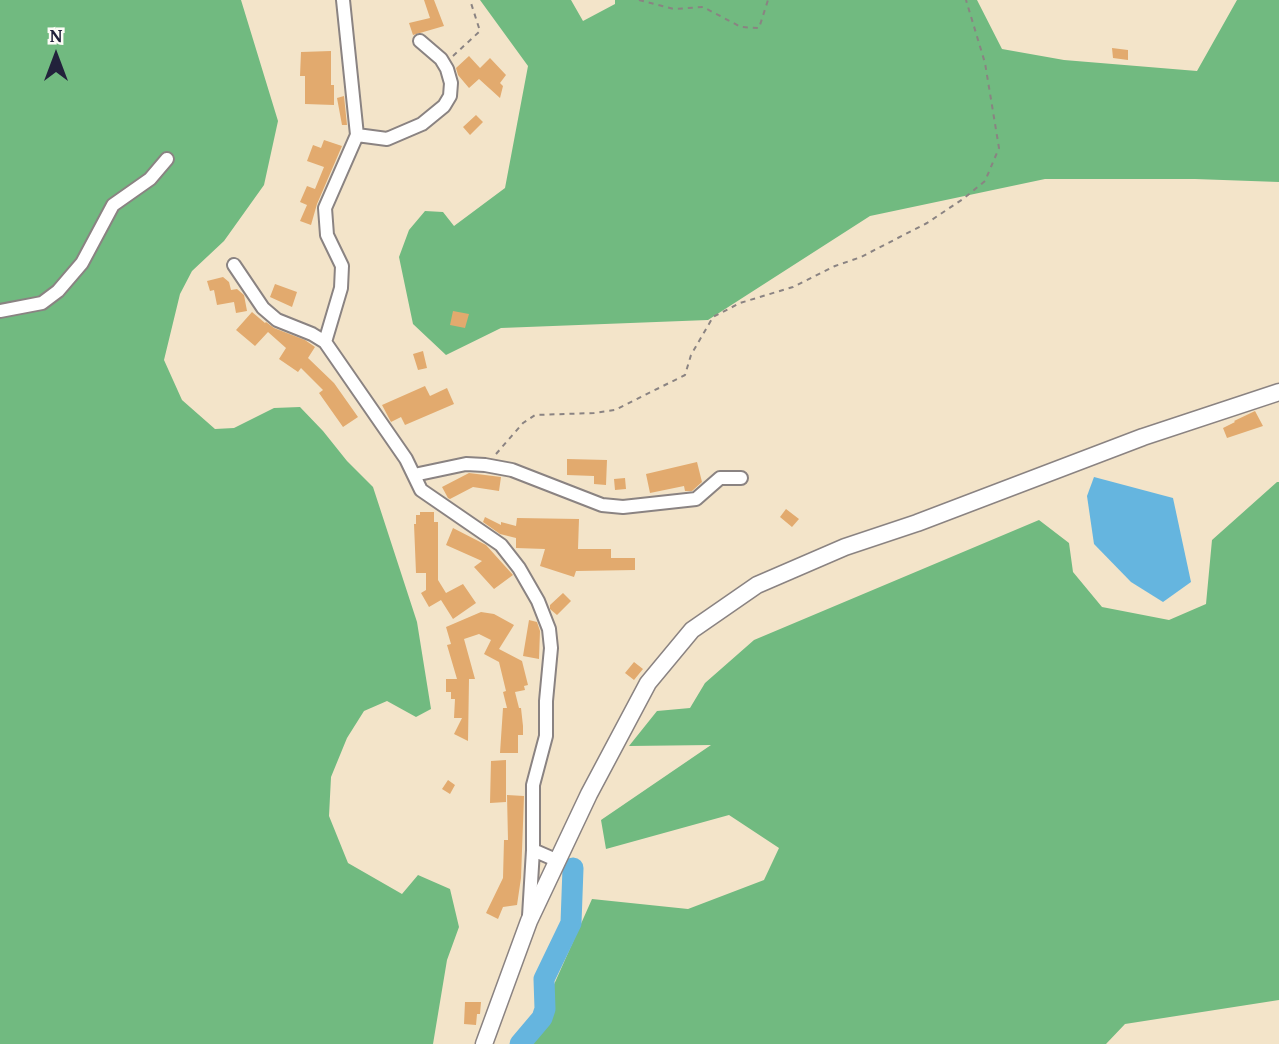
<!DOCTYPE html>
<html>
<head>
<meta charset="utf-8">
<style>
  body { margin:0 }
  #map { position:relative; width:1279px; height:1044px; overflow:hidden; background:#f3e4c9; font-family:"Gentium Book Plus",serif }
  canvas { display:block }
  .north { position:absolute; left:21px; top:21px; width:70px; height:70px; -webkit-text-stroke:5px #fdfcf7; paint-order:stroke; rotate:0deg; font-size:19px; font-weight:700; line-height:28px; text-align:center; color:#22223b }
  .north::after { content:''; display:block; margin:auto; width:24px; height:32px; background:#22223b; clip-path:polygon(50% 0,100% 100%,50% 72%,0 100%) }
</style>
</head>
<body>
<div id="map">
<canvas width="1279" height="1044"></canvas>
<div class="north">N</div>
</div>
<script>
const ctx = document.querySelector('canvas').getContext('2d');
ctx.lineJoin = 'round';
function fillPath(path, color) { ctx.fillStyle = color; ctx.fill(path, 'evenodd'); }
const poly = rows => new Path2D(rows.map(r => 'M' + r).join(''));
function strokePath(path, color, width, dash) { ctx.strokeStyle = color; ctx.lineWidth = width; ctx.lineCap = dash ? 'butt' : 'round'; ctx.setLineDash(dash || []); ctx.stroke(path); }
const forest = poly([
  [0,0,241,0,278,121,264,185,224,241,192,271,180,294,164,360,182,400,215,429,234,428,274,408,300,407,323,431,347,461,373,487,417,622,431,709,416,717,387,701,364,711,347,738,331,777,329,816,348,863,402,894,418,875,450,889,459,927,447,960,433,1044,0,1044],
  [480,0,571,0,583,21,615,4,615,0,977,0,1002,49,1064,60,1197,71,1237,0,1279,0,1279,182,1195,179,1045,179,870,216,708,320,501,328,446,355,413,324,399,257,409,230,425,211,443,212,454,226,505,188,528,66],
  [1277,482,1279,482,1279,1000,1125,1024,1106,1044,531,1044,540,1016,592,899,688,909,764,880,779,848,729,815,606,849,601,820,711,745,629,746,657,711,690,708,705,683,754,640,1039,520,1069,543,1073,572,1102,607,1169,620,1206,604,1212,540]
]);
const water = poly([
  [1094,477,1173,498,1191,582,1163,602,1131,582,1094,544,1087,496]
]);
const river = poly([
  [520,1044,542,1018,545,1009,544,979,571,923,573,868]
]);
const building = poly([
  [424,0,434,0,444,26,413,35,409,23,430,18],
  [1112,48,1128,50,1128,60,1113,58],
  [331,51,331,85,334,85,334,105,305,104,305,76,300,76,301,52],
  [469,56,480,68,490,58,506,75,500,83,503,86,500,98,479,79,469,88,458,75,456,68],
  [344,96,347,125,342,125,337,98],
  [476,115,483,122,470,135,463,127],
  [324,140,342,146,317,204,311,225,300,221,307,205,300,202,307,186,315,189,324,167,307,161,313,145,321,148],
  [223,277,229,282,231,290,237,289,244,295,247,311,236,313,234,302,217,305,214,290,210,291,207,281],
  [275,284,297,292,292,307,270,297],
  [453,311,469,314,465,328,450,325],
  [252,312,265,323,266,322,274,328,305,340,315,347,308,358,334,383,358,417,343,427,319,393,323,390,301,368,298,372,279,359,286,348,268,332,255,346,236,330],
  [423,351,427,368,418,370,413,354],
  [425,386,430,396,447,388,454,404,405,425,401,417,391,422,382,405],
  [1255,411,1263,426,1227,438,1223,428,1235,422,1234,421],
  [567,459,607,460,606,485,594,484,594,476,567,475],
  [697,462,702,482,692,491,685,491,684,486,650,493,646,474],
  [469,473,501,477,499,491,473,487,450,499,448,498,442,487],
  [625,478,626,489,615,490,614,479],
  [786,509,799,519,792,527,780,517],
  [420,512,434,512,434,522,438,522,438,580,446,593,463,584,476,603,453,619,441,600,429,607,421,593,426,590,426,573,416,573,414,524,416,524,416,515,420,515],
  [485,517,501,525,501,522,516,526,517,518,579,519,578,549,611,549,611,558,635,558,635,570,576,571,574,577,540,566,545,549,516,548,516,538,500,534,483,522],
  [453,528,486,545,513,575,494,589,474,567,482,561,446,545],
  [563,593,571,601,557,615,550,609,550,605],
  [481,612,494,614,514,625,499,649,522,661,528,685,524,686,525,690,515,692,519,708,521,708,523,726,523,735,518,735,518,753,500,753,503,708,507,708,503,692,506,691,499,662,484,654,491,640,479,634,464,639,475,679,469,679,468,741,454,734,462,718,454,718,455,699,451,699,451,692,446,692,446,679,457,679,447,645,451,644,446,627],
  [529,620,537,622,540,631,539,659,523,656],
  [634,662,643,669,634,680,625,673],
  [506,760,506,802,490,803,491,761],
  [448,780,455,785,450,794,442,789],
  [507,795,524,796,521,878,517,905,503,907,498,919,486,913,503,878,504,840,508,840],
  [465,1002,481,1002,480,1014,477,1014,476,1025,464,1024]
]);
const path = poly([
  [639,0,674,9,703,7,741,27,759,28,768,0],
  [453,56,480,31,470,0],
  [496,454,523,423,535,415,594,413,615,410,685,375,691,355,713,317,740,303,793,287,835,266,861,257,927,223,963,199,985,181,999,148,985,63,966,0]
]);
const minor = poly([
  [357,135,387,139,422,124,444,106,450,96,451,83,447,69,441,59,420,41],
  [234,265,263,308,277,320,312,334,325,342,406,459,421,490,501,545,519,568,538,601,549,629,551,648,546,701,546,736,533,785,533,850,556,860],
  [0,311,42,303,58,291,82,263,113,205,150,179,167,159],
  [325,342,341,288,342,266,327,235,325,208,357,135,343,0],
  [414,475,466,464,485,465,512,470,602,505,623,507,696,499,720,478,741,478],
  [529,916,533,850]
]);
const tertiary = poly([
  [484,1044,529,921,589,794,648,683,692,630,757,585,845,547,917,523,1143,437,1279,392]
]);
fillPath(forest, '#71ba80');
fillPath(water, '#65b5df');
strokePath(river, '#65b5df', 21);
fillPath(building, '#e2aa6e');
strokePath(minor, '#8a8382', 16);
strokePath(tertiary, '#8a8382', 19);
strokePath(path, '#8a8382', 2, [5, 5]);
strokePath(minor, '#fff', 12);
strokePath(tertiary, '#fff', 16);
</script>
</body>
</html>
